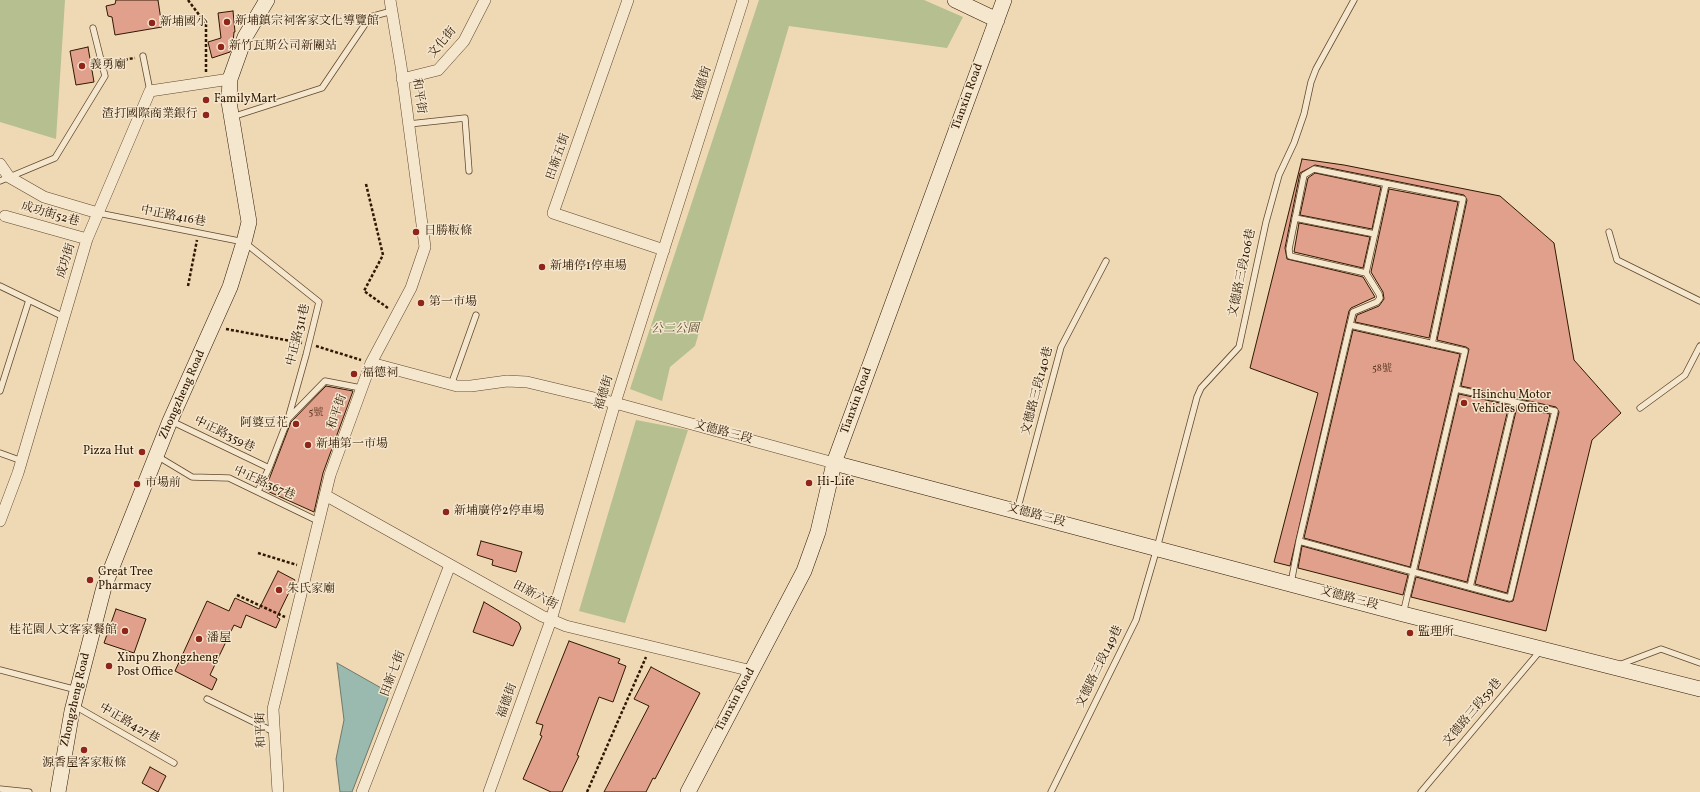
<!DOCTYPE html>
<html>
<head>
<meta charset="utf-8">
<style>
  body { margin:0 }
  canvas { display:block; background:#efd8b4 }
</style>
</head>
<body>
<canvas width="1700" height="792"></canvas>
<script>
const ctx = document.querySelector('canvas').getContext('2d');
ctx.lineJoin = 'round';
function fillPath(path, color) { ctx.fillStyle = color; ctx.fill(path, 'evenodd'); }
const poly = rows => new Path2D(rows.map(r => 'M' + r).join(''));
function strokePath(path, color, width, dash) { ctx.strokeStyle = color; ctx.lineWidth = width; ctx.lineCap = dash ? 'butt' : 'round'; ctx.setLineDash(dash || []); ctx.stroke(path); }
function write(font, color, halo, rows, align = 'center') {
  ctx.font = font + ' Vollkorn,"Noto Serif TC",serif'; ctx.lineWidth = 3; ctx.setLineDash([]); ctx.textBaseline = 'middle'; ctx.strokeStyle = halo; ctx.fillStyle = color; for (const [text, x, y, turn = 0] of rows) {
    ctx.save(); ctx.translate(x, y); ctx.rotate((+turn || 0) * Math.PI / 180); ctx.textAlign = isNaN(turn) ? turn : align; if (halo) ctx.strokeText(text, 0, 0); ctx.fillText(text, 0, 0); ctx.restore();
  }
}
const green = poly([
  [0,0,65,0,56,139,0,122],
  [759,0,924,0,963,17,947,48,789,26,695,346,670,367,662,401,630,389],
  [636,420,688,430,625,623,579,611]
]);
const water = poly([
  [337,663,390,693,352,792,340,792,336,759,344,720,337,663]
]);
const building = poly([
  [116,0,158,0,162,27,115,35,112,17,108,16,106,6,115,4,116,0],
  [233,11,235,32,234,32,233,43,230,52,212,58,208,42,221,38,218,13,233,11],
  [88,47,94,82,76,85,70,51,88,47],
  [1302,159,1344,165,1500,196,1554,243,1574,360,1621,413,1592,440,1546,631,1411,597,1416,577,1509,602,1513,601,1559,412,1556,407,1461,386,1469,349,1466,347,1437,340,1467,200,1464,195,1315,165,1300,173,1285,248,1287,259,1363,277,1375,297,1351,308,1349,311,1290,566,1274,562,1318,393,1250,368,1302,159],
  [1315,173,1381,187,1372,229,1300,215,1308,178,1315,173],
  [1389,189,1458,202,1429,338,1355,322,1357,315,1379,306,1384,299,1383,292,1371,272,1389,189],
  [1299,223,1370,237,1363,268,1294,252,1299,223],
  [1353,330,1460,354,1410,567,1304,538,1353,330],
  [326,386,353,391,323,473,314,512,265,490,291,422,326,386],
  [1459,394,1509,405,1467,582,1418,569,1459,394],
  [1517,407,1550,414,1507,593,1475,584,1517,407],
  [481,541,522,552,516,572,492,565,493,560,477,555,481,541],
  [1302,546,1408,575,1403,595,1298,568,1302,546],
  [278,571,295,580,277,617,280,619,276,628,246,615,241,628,234,625,210,675,217,679,212,690,175,671,207,601,229,611,235,598,259,609,278,571],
  [484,602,519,623,521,628,513,646,473,632,484,602],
  [116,609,146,619,134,653,104,643,116,609],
  [569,641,620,659,618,663,626,666,613,702,599,697,577,755,579,756,562,792,551,792,523,779,542,736,540,735,543,725,536,723,569,641],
  [651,667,700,693,655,779,653,778,646,792,604,792,649,706,634,699,651,667],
  [150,767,166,776,158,792,142,783,150,767]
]);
const path = poly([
  [188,0,206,24,206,72],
  [110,62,135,58],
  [366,184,383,255,364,291,388,308],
  [188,286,197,240],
  [226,329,302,343],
  [316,346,361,360],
  [258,553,297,565],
  [237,595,285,617],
  [587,792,646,657]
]);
const lane = poly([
  [143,56,150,91],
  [232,117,322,88,370,17,392,11],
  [409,124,465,118,469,171],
  [0,181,55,158,105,76,93,28],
  [98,213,244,242,319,302,306,355,288,419],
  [1295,218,1375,234],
  [1609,232,1617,260,1700,301],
  [1366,273,1386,184],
  [0,286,64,317],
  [1350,325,1353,312,1377,302,1380,298,1379,294,1366,273,1290,256,1289,249,1304,175,1314,169,1463,199,1432,344],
  [451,385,476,315],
  [0,391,29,300],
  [1640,408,1685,375,1700,346],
  [171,421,269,468],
  [0,453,22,461],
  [157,456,192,477,229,478,318,521],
  [258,491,269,468,288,419,325,381,361,388],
  [1017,511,1061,347,1106,261],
  [1299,541,1510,598,1555,411,1456,389],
  [1291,583,1299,541,1350,325,1465,351,1403,614],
  [1470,587,1514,402],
  [1619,665,1661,649,1700,663],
  [0,670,77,690],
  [207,699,274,732],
  [75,706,174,763],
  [0,789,29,792],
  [1051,792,1136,620,1157,548,1197,397,1201,388,1239,347,1266,222,1279,175,1294,143,1304,114,1311,82,1316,69,1354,0],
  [1421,792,1540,651]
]);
const street = poly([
  [628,0,553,213,664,250],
  [402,79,438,70,464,41,485,0],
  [0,164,9,177,44,197,98,213],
  [5,216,87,239],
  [371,363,457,386,471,386,507,381,527,382,615,403,834,463],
  [325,495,542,616,566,626,752,671],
  [0,521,18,473,87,239,150,91,230,79],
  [278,792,273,709,330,475,371,363,411,288,425,247,401,66,390,0],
  [362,792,450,565],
  [489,792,551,620,615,403,743,0]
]);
const secondary = poly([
  [955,0,997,20],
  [834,463,1403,614,1700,689],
  [58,792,72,711,104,587,170,421,230,287,244,242,249,222,229,102,230,79,245,37,267,0],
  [688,792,804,571,818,532,834,463,1004,0]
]);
const markers = [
  [227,22,4,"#8f2418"],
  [152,23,4,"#8f2418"],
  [221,47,4,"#8f2418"],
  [82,66,4,"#8f2418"],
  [206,100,4,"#8f2418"],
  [206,115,4,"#8f2418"],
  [416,232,4,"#8f2418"],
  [542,267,4,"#8f2418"],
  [421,303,4,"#8f2418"],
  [354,374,4,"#8f2418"],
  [1464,403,4,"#8f2418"],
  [296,424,4,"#8f2418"],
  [308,445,4,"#8f2418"],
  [142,452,4,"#8f2418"],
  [809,483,4,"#8f2418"],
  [137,484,4,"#8f2418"],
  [446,512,4,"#8f2418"],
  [90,580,4,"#8f2418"],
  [279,590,4,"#8f2418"],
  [125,631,4,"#8f2418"],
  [1410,633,4,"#8f2418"],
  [199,639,4,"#8f2418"],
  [109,666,4,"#8f2418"],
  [84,750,4,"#8f2418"]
];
const numberNames = [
  ["58號",1382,369],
  ["5號",316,413]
];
const poiNames = [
  ["新埔鎮宗祠客家文化導覽館",235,22],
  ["新埔國小",160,23],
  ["新竹瓦斯公司新關站",229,47],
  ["義勇廟",90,66],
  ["FamilyMart",214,100],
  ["渣打國際商業銀行",198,115,"right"],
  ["日勝粄條",424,232],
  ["新埔停1停車場",550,267],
  ["第一市場",429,303],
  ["福德祠",362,374],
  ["Hsinchu Motor",1472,396],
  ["Vehicles Office",1472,410],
  ["阿婆豆花",288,424,"right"],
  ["新埔第一市場",316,445],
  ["Pizza Hut",134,452,"right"],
  ["Hi-Life",817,483],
  ["市場前",145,484],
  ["新埔廣停2停車場",454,512],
  ["Great Tree",98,573],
  ["Pharmacy",98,587],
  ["朱氏家廟",287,590],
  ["桂花園人文客家餐館",117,631,"right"],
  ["監理所",1418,633],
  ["潘屋",207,639],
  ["Xinpu Zhongzheng",117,659],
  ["Post Office",117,673],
  ["源香屋客家粄條",84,764,"center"]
];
const streetNames = [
  ["文化街",443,43,-50],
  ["福德街",703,84,-72],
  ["和平街",418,96,82],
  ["Tianxin Road",968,97,-70],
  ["田新五街",559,157,-71],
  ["成功街52巷",50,215,16],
  ["中正路416巷",173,217,11],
  ["成功街",67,261,-73],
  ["文德路三段106巷",1243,273,-78],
  ["中正路311巷",299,335,-76],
  ["文德路三段140巷",1038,391,-75],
  ["福德街",605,393,-73],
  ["Zhongzheng Road",183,395,-66],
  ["Tianxin Road",857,401,-70],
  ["和平街",338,412,-71],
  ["文德路三段",723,433,15],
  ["中正路359巷",224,435,26],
  ["中正路367巷",264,484,24],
  ["文德路三段",1036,516,15],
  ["田新六街",535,596,27],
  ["文德路三段",1349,599,15],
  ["文德路三段149巷",1100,667,-64],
  ["田新七街",394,674,-69],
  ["Zhongzheng Road",76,700,-77],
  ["Tianxin Road",736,700,-62],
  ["福德街",508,701,-70],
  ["文德路三段59巷",1473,713,-50],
  ["中正路427巷",129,724,30],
  ["和平街",262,730,-92]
];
const parkNames = [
  ["公二公園",675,330]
];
fillPath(green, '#b5bf90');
fillPath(water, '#9ab9af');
strokePath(water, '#707969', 1);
fillPath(building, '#e0a08c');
strokePath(building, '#301800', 1);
strokePath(lane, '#60482d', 7);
strokePath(street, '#60482d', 12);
strokePath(secondary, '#301800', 16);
strokePath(path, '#301800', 2.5, [3, 2]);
strokePath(lane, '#f5e6ce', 5.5);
strokePath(street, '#f5e6ce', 11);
strokePath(secondary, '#f5e6ce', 15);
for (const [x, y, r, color] of markers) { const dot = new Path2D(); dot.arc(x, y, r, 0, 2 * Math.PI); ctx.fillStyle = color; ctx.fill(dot); strokePath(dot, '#f5e6ce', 1.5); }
write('10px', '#5c3a23', null, numberNames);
write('12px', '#301800', '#f5e6ce', poiNames, 'left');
write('12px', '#301800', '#f5e6ce', streetNames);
write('italic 12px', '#584a2b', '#f5e6ce', parkNames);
</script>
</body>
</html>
